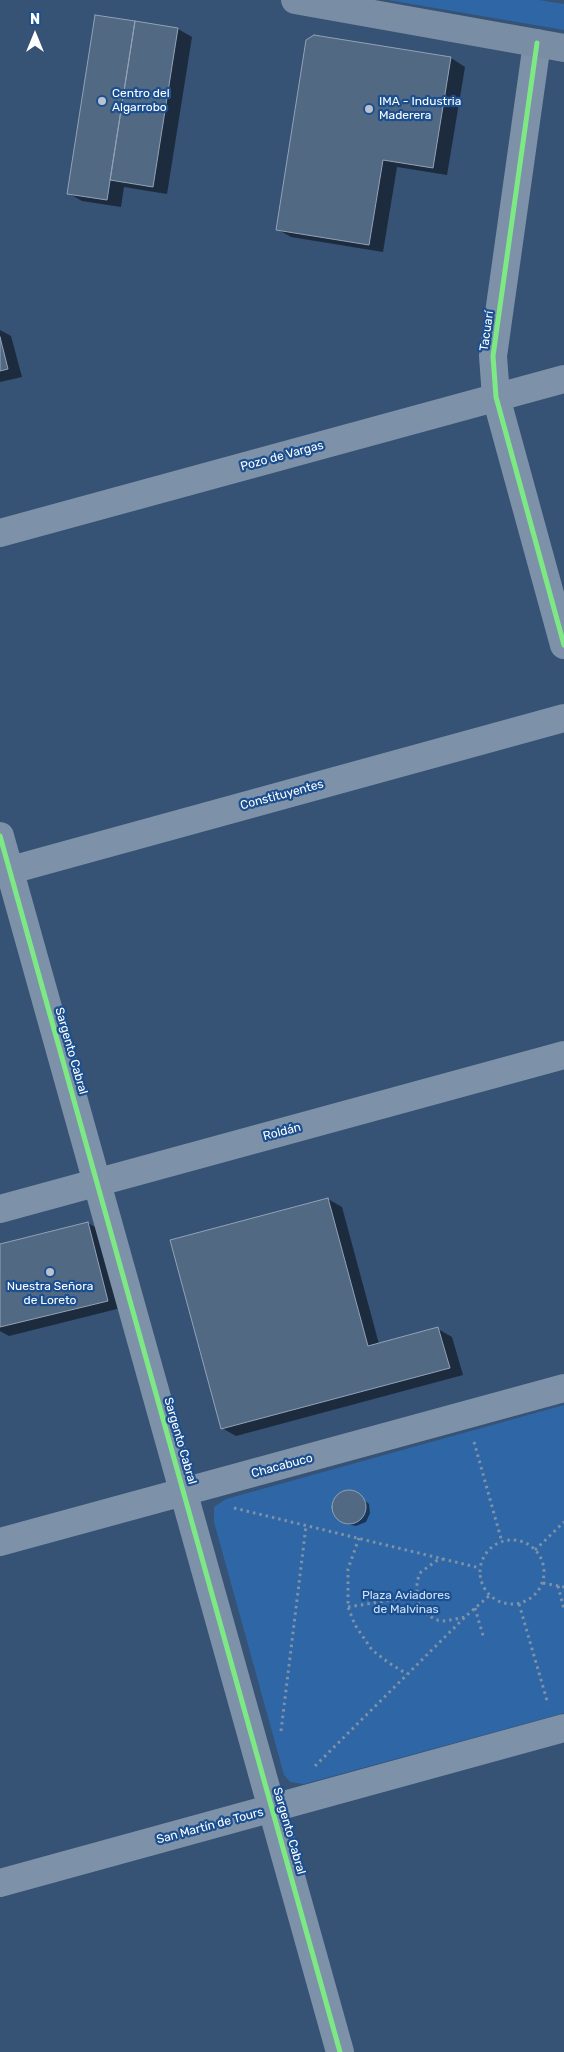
<!DOCTYPE html>
<html>
<head>
<meta charset="utf-8">
<style>
  body { margin:0 }
  #map { position:relative; width:564px; height:2052px; overflow:hidden; background:#365274; font-family:Rubik,sans-serif }
  canvas { display:block }
  .north { position:absolute; left:10px; top:10px; width:50px; height:50px; -webkit-text-stroke:4px #1b4f8f; paint-order:stroke; rotate:0deg; font-size:14px; font-weight:700; line-height:20px; text-align:center; color:#fff }
  .north::after { content:''; display:block; margin:auto; width:18px; height:22px; background:#fff; clip-path:polygon(50% 0,100% 100%,50% 72%,0 100%) }
</style>
</head>
<body>
<div id="map">
<canvas width="564" height="2052"></canvas>
<div class="north">N</div>
</div>
<script>
const ctx = document.querySelector('canvas').getContext('2d');
ctx.lineJoin = 'round';
function fillPath(path, color) { ctx.fillStyle = color; ctx.fill(path, 'evenodd'); }
const poly = rows => new Path2D(rows.map(r => 'M' + r).join(''));
function strokePath(path, color, width, dash) { ctx.strokeStyle = color; ctx.lineWidth = width; ctx.lineCap = dash ? 'butt' : 'round'; ctx.setLineDash(dash || []); ctx.stroke(path); }
function write(font, color, halo, rows, align = 'center') {
  ctx.font = font + ' Rubik,sans-serif'; ctx.lineWidth = 4.5; ctx.setLineDash([]); ctx.textBaseline = 'middle'; ctx.strokeStyle = halo; ctx.fillStyle = color; for (const [text, x, y, turn = 0] of rows) {
    ctx.save(); ctx.translate(x, y); ctx.rotate((+turn || 0) * Math.PI / 180); ctx.textAlign = isNaN(turn) ? turn : align; if (halo) ctx.strokeText(text, 0, 0); ctx.fillText(text, 0, 0); ctx.restore();
  }
}
const green = poly([
  [388,0,539,0,564,4,564,30],
  [564,1405,564,1713,304,1784,290,1782,284,1775,214,1522,214,1507,226,1499]
]);
const shadow = poly([
  [178,29,192,37,167,194,124,187,121,207,82,201,68,193],
  [314,36,451,58,465,67,447,175,397,167,383,252,291,237,277,229],
  [0,330,11,336,22,377,0,382],
  [328,1199,342,1207,379,1344,438,1329,452,1337,463,1375,236,1436,222,1428],
  [88,1223,102,1231,121,1308,9,1336,0,1331,0,1245],
  [346,1492,356,1493,369,1504,370,1513,366,1522,356,1526,346,1524,337,1517,334,1506,337,1497]
]);
const building = poly([
  [95,15,135,21,107,200,67,194,95,15],
  [135,21,178,28,153,187,110,180,135,21],
  [314,35,451,57,433,168,383,160,369,245,276,230,306,40,314,35],
  [0,337,8,369,0,371,0,337],
  [328,1198,368,1346,438,1327,450,1368,221,1429,170,1240,328,1198],
  [88,1222,108,1301,0,1327,0,1244,88,1222],
  '332 1507a17 17 0 1 1 34 0a17 17 0 1 1-34 0Z'
]);
const path = poly([
  [474,1442,502,1542],
  [234,1508,480,1568],
  [359,1538,348,1569,348,1607,355,1625,372,1650,389,1663,407,1674],
  '480 1572a32 32 0 1 1 64 0a32 32 0 1 1-64 0Z',
  [535,1550,564,1522],
  [444,1559,436,1561,421,1572,417,1581,417,1600,421,1609,428,1615,436,1620,446,1621,465,1617],
  [543,1583,564,1587],
  [558,1586,564,1609],
  [519,1604,548,1704],
  [348,1607,416,1596],
  [475,1608,484,1639],
  [281,1731,306,1526],
  [315,1766,466,1616,490,1595]
]);
const street = poly([
  [537,43,493,356,496,397,564,645],
  [0,533,564,379],
  [0,836,340,2052],
  [0,873,564,718],
  [0,1209,564,1055],
  [0,1542,564,1388],
  [0,1883,564,1728]
]);
const secondary = poly([
  [295,0,564,48]
]);
const cycleway = poly([
  [537,43,493,356,496,397,564,645],
  [0,836,340,2052]
]);
const markers = [
  [102,101,5,"#b9c2ce"],
  [369,109,5,"#b9c2ce"],
  [50,1272,5,"#b9c2ce"]
];
const poiNames = [
  ["Centro del",112,94],
  ["Algarrobo",112,108],
  ["IMA - Industria",379,102],
  ["Maderera",379,116],
  ["Nuestra Señora",50,1287,"center"],
  ["de Loreto",50,1301,"center"]
];
const streetNames = [
  ["Tacuarí",487,331,-82],
  ["Pozo de Vargas",282,456,-15],
  ["Constituyentes",282,795,-15],
  ["Sargento Cabral",71,1051,74],
  ["Roldán",282,1132,-15],
  ["Sargento Cabral",180,1441,74],
  ["Chacabuco",282,1466,-15],
  ["San Martín de Tours",210,1826,-15],
  ["Sargento Cabral",289,1831,74]
];
const parkNames = [
  ["Plaza Aviadores",406,1596],
  ["de Malvinas",406,1610]
];
fillPath(green, '#2f66a5');
fillPath(shadow, '#0007');
fillPath(building, '#526984');
strokePath(building, '#92a2b6', 1);
strokePath(path, '#7d92a8', 3, [2.5, 4]);
strokePath(street, '#7d92a8', 28);
strokePath(secondary, '#798da4', 28);
strokePath(cycleway, '#7ce984', 5);
for (const [x, y, r, color] of markers) { const dot = new Path2D(); dot.arc(x, y, r, 0, 2 * Math.PI); ctx.fillStyle = color; ctx.fill(dot); strokePath(dot, '#1b4f8f', 2); }
write('12px', '#fff', '#1b4f8f', poiNames, 'left');
write('12px', '#fff', '#1b4f8f', streetNames);
write('12px', '#cfe3fa', '#1b4f8f', parkNames);
</script>
</body>
</html>
